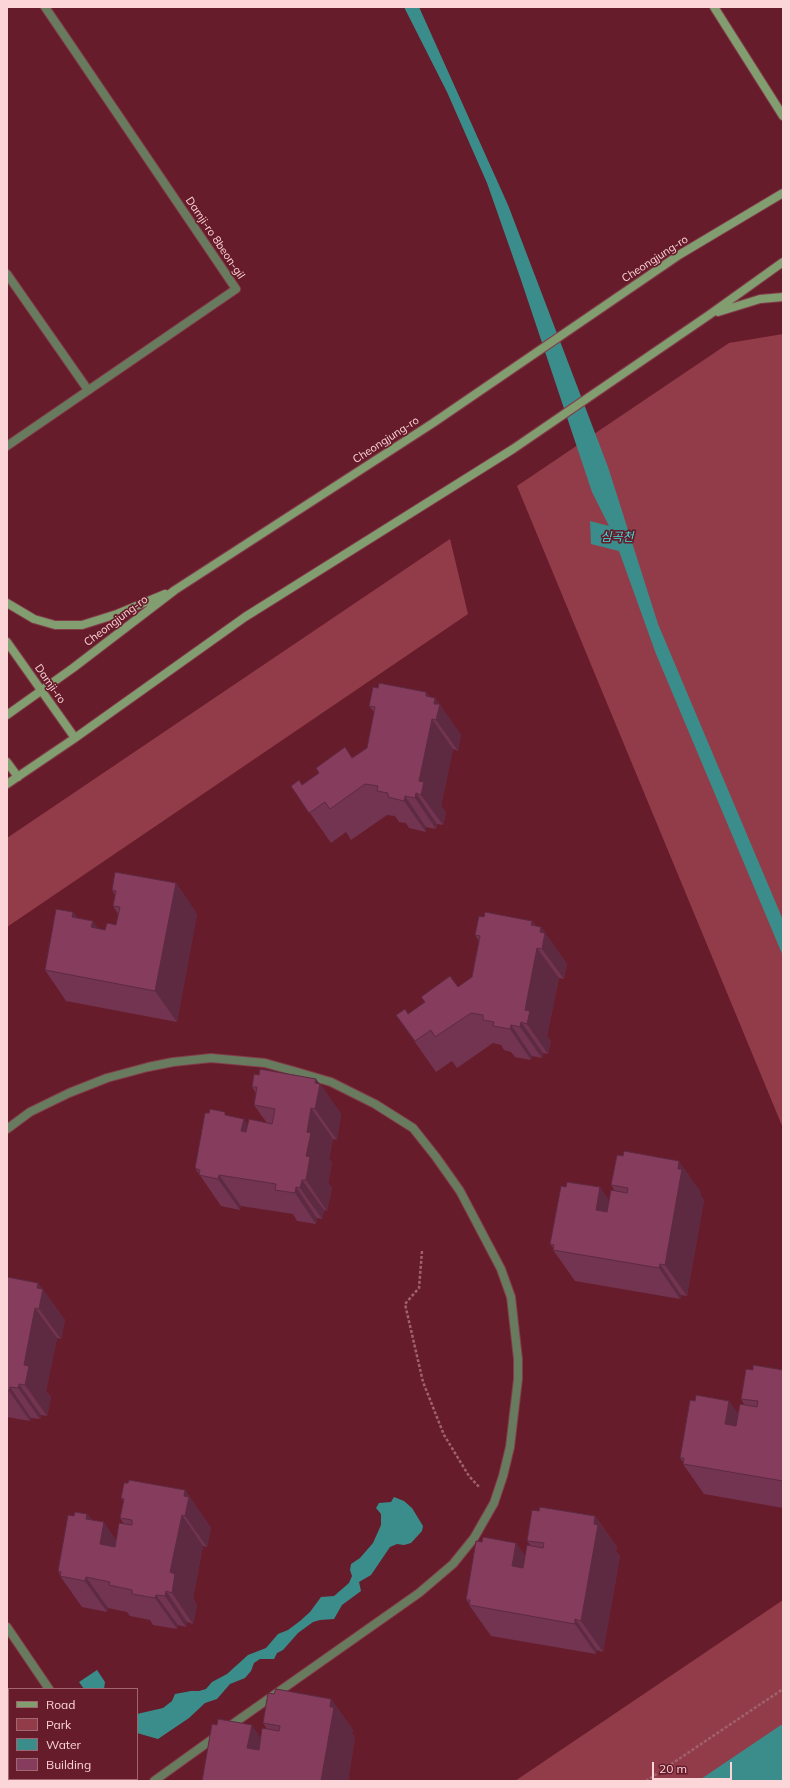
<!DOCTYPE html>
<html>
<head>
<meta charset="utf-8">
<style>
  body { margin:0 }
  #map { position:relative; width:790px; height:1788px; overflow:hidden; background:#671c2b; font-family:Mulish,sans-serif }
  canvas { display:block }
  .frame { position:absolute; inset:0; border:8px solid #fbd5d7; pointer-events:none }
  .legend { position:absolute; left:8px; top:1688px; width:130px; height:92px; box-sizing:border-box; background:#671c2b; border:1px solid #a26670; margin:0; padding:5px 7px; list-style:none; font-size:12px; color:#fbd5d7 }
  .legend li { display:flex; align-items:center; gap:8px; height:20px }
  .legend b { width:20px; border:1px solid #a26670 }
  .scale { position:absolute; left:652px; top:1762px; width:80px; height:18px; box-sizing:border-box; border:2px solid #fbd5d7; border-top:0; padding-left:5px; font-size:12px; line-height:14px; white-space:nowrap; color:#fbd5d7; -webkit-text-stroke:3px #671c2b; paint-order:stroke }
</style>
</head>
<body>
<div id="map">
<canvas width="790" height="1788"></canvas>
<div class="frame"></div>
<ul class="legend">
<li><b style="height:5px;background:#829e70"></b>Road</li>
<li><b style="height:11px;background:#933c49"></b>Park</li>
<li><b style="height:11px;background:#3b8d8b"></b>Water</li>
<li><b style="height:11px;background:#853c5d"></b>Building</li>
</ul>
<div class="scale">20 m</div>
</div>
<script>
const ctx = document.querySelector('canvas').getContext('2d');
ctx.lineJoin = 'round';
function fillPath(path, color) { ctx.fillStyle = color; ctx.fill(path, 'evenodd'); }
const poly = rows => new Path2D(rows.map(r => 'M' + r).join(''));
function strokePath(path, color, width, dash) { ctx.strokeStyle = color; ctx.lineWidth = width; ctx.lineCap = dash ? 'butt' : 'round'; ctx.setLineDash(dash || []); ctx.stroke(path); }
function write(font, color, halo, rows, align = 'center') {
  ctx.font = font + ' Mulish,"Noto Sans KR",sans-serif'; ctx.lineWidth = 3.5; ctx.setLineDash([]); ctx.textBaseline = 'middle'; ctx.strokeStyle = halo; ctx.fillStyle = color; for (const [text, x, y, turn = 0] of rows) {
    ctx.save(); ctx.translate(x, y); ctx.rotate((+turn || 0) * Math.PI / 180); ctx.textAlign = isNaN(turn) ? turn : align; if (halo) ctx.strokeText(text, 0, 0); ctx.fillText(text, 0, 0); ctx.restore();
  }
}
const green = poly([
  [783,334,783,1128,517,486,729,343],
  [450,539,468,614,7,927,7,838],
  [783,1600,783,1781,515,1781]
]);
const water = poly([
  [404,7,419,7,508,205,608,467,658,624,783,920,783,956,656,654,619,551,591,544,590,521,609,526,592,492,520,277,487,183,447,92],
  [394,1497,404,1501,412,1508,423,1526,422,1531,411,1543,404,1545,397,1544,390,1547,371,1575,359,1582,361,1591,342,1605,334,1619,320,1620,313,1622,298,1633,283,1650,277,1653,274,1659,260,1659,254,1663,251,1671,245,1678,230,1684,217,1699,205,1703,189,1718,158,1739,137,1733,137,1714,163,1708,172,1701,175,1694,191,1691,199,1691,206,1689,212,1682,227,1674,248,1655,266,1648,278,1634,288,1630,300,1621,310,1612,321,1597,334,1596,349,1583,352,1576,350,1570,351,1564,360,1558,373,1543,381,1525,381,1514,376,1508,379,1503,391,1502],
  [97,1670,105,1682,104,1689,84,1689,79,1682],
  [781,1725,783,1725,783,1781,698,1781]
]);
const path = poly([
  [422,1251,419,1288,405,1304,423,1382,444,1435,469,1476,480,1488],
  [646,1781,783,1689]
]);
const lane = poly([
  [7,1129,30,1112,69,1093,107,1078,148,1067,173,1062,211,1058,265,1063,297,1072,331,1082,375,1104,413,1128,436,1157,460,1191,501,1269,511,1297,518,1359,518,1379,510,1447,503,1476,494,1503,474,1538,453,1564,419,1593,227,1728],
  [7,1627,49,1689],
  [111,1779,113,1781],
  [7,1780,10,1779],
  [154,1781,218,1735]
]);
const street = poly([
  [7,274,88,390],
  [7,446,236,289,45,7]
]);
const secondary = poly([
  [714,7,783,116],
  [718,312,760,299,783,297],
  [7,603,34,619,55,625,82,625,117,614,165,594],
  [7,642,75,738],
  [7,715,73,668,175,590,433,423,679,255,783,193],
  [7,762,18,777],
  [7,784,75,738,245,617,513,449,709,315,783,262]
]);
const wall = poly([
  [378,688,426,692,430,697,435,698,461,735,458,751,453,749,441,806,446,812,443,825,437,824,436,829,426,827,426,832,409,828,406,823,399,822,395,816,387,815,351,840,346,832,331,843,291,786,302,785,352,758,367,748,374,712,369,706],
  [176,883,197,914,177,1022,66,1001,45,970,73,912,78,919,97,928,105,930,116,925,118,914,113,906,115,895,112,890],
  [484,917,532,921,536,926,541,927,567,964,564,979,559,978,547,1036,551,1041,548,1054,543,1053,542,1058,532,1056,531,1060,515,1057,511,1052,504,1050,501,1045,493,1043,457,1068,452,1061,436,1072,396,1015,408,1014,458,987,472,977,479,941,475,935],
  [259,1075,320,1084,341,1114,337,1140,333,1139,329,1159,332,1163,328,1183,332,1188,327,1211,324,1210,322,1219,317,1218,316,1224,297,1221,293,1214,241,1206,240,1210,221,1206,195,1168,228,1116,248,1125,267,1123,254,1105,256,1093,252,1087],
  [623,1156,701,1192,701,1196,704,1200,687,1296,681,1295,680,1299,575,1281,553,1250,554,1249,550,1244,566,1187,600,1187,609,1201,615,1191,611,1185],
  [7,1277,38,1283,65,1320,61,1339,57,1338,46,1391,51,1397,47,1416,41,1415,40,1419,31,1418,30,1421,7,1417],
  [753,1370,783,1370,783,1508,704,1494,683,1464,683,1462,680,1458,695,1401,729,1401,738,1414,744,1404,741,1399],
  [185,1490,211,1528,207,1547,203,1546,193,1598,197,1605,193,1624,187,1622,186,1627,178,1625,177,1629,153,1625,150,1620,130,1616,127,1612,108,1608,107,1612,82,1607,60,1576,60,1575,58,1571,74,1516,87,1514,92,1520,116,1540,124,1524,120,1518,124,1502,121,1498],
  [539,1511,595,1516,617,1547,616,1551,620,1556,603,1652,597,1650,596,1654,491,1636,469,1605,470,1604,466,1600,482,1542,516,1543,525,1556,531,1546,527,1541],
  [274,1694,331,1699,353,1730,352,1733,355,1738,348,1781,202,1781,217,1725,261,1738,267,1729,263,1723]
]);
const shadedWall = poly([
  [426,692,434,703,435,698,461,735,458,751,436,720,426,696],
  [432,719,453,749,441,806,446,812,443,825,421,795,419,781],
  [416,793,437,824,436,829,415,798],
  [405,796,426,827,426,832,404,801],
  [176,883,197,914,177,1022,155,991],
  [73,912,95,943,72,917],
  [93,921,114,952,91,927],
  [532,921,544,938,540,932,541,927,567,964,564,979,542,949,531,925],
  [537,948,559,978,547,1036,551,1041,548,1054,527,1024,525,1010],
  [521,1022,543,1053,542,1058,520,1027],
  [511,1025,532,1056,531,1060,510,1029],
  [316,1079,320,1084,341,1114,337,1140,315,1109],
  [311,1108,333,1139,329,1159,332,1163,328,1183,332,1188,327,1211,306,1180,307,1132],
  [244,1119,265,1150,241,1131],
  [679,1161,701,1192,701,1196,704,1200,687,1296,665,1265],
  [219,1175,241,1206,240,1210,218,1179],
  [302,1180,324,1210,322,1219,300,1188],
  [296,1187,317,1218,316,1224,295,1193],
  [600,1187,621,1218,596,1210],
  [660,1264,681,1295,680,1299,659,1268],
  [38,1283,65,1320,61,1339,39,1309,37,1288],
  [35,1308,57,1338,46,1391,51,1397,47,1416,25,1385,24,1365],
  [19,1384,41,1415,40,1419,18,1388],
  [10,1387,31,1418,30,1421,9,1391],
  [729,1401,751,1432,725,1424],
  [185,1490,211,1528,207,1547,185,1516,184,1496],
  [87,1514,101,1534,104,1522,125,1553,100,1544,86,1519],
  [182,1515,203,1546,193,1598,197,1605,193,1624,172,1593,170,1572],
  [595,1516,617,1547,616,1551,620,1556,603,1652,581,1621],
  [516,1543,537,1574,512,1566],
  [86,1577,108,1608,107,1612,85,1581],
  [166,1591,187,1622,186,1627,165,1596],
  [156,1595,178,1625,177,1629,155,1598],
  [575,1619,597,1650,596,1654,575,1624],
  [331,1699,353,1730,352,1733,355,1738,348,1781,321,1781],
  [252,1725,273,1756,247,1748]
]);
const building = poly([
  [379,683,426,692,426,696,435,698,434,704,440,704,436,720,432,719,419,781,424,782,421,795,416,793,415,798,405,796,404,801,388,797,388,793,377,791,378,786,365,784,330,809,325,802,309,813,291,786,299,780,302,785,319,773,316,768,345,747,352,758,367,748,375,707,369,706,373,687,378,688,379,683],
  [115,872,176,883,155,991,45,970,56,909,73,912,72,917,93,921,91,927,105,930,107,923,116,925,120,907,113,906,116,891,112,890,115,872],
  [485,912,532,921,531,925,541,927,540,932,545,933,542,949,537,948,525,1010,530,1011,527,1024,521,1022,520,1027,511,1025,510,1029,493,1026,494,1022,483,1020,483,1015,471,1013,435,1037,431,1030,415,1041,396,1015,405,1009,408,1014,425,1002,421,997,450,976,458,987,472,977,480,936,475,935,479,916,484,917,485,912],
  [260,1069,316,1079,315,1083,320,1084,315,1109,311,1108,307,1132,311,1133,306,1156,310,1157,306,1180,302,1180,300,1188,296,1187,295,1193,275,1190,276,1184,219,1175,218,1179,199,1175,200,1170,195,1168,205,1113,209,1113,210,1109,225,1112,225,1115,244,1119,241,1131,246,1132,249,1119,272,1124,275,1109,254,1105,257,1087,252,1087,254,1074,259,1075,260,1069],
  [624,1151,679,1161,678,1169,682,1169,665,1265,660,1264,659,1268,553,1250,554,1245,550,1244,561,1186,566,1187,567,1182,600,1187,596,1210,607,1212,611,1190,627,1193,628,1188,611,1185,617,1155,623,1156,624,1151],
  [7,1277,38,1283,37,1288,43,1289,39,1309,35,1308,24,1365,29,1366,25,1385,19,1384,18,1388,10,1387,9,1391,7,1390,7,1277],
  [753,1365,783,1370,783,1481,683,1464,684,1458,680,1458,690,1400,695,1401,696,1395,729,1401,725,1424,736,1426,740,1404,757,1407,758,1401,741,1399,746,1369,753,1370,753,1365],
  [129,1480,185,1490,184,1496,189,1497,185,1516,182,1515,170,1572,175,1574,172,1593,166,1591,165,1596,156,1595,155,1598,132,1594,132,1590,109,1585,110,1582,86,1577,85,1581,60,1576,61,1572,58,1571,68,1515,74,1516,75,1512,87,1514,86,1519,104,1522,100,1544,115,1547,119,1523,132,1525,132,1520,120,1518,124,1499,121,1498,124,1483,128,1483,129,1480],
  [540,1507,595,1516,594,1524,598,1525,581,1621,575,1619,575,1624,469,1605,470,1600,466,1600,476,1541,482,1542,483,1537,516,1543,512,1566,523,1568,527,1545,543,1548,544,1543,527,1541,532,1510,539,1511,540,1507],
  [276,1689,331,1699,330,1707,334,1707,321,1781,202,1781,212,1724,217,1725,218,1719,252,1725,247,1748,259,1750,262,1728,279,1731,280,1726,263,1723,268,1693,274,1694,276,1689]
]);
const streetNames = [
  ["Damji-ro 8beon-gil",215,238,56],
  ["Cheongjung-ro",655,259,-33],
  ["Cheongjung-ro",386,440,-33],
  ["Cheongjung-ro",116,621,-37],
  ["Damji-ro",50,684,55]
];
const waterNames = [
  ["심곡천",617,537]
];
fillPath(green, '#933c49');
fillPath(water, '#3b8d8b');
strokePath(lane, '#823d4a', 10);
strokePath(street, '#823d4a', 10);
strokePath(secondary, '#823d4a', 10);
strokePath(path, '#9f626c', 2.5, [3, 2]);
strokePath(lane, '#697b5e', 8);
strokePath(street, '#697b5e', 8);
strokePath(secondary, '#829e70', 8);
fillPath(wall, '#723450');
fillPath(shadedWall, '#5d2a41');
fillPath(building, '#853c5d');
strokePath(building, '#5d2a41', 1);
write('11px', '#fbd5d7', '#671c2b', streetNames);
write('italic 12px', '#3cdfdd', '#671c2b', waterNames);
</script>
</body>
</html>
